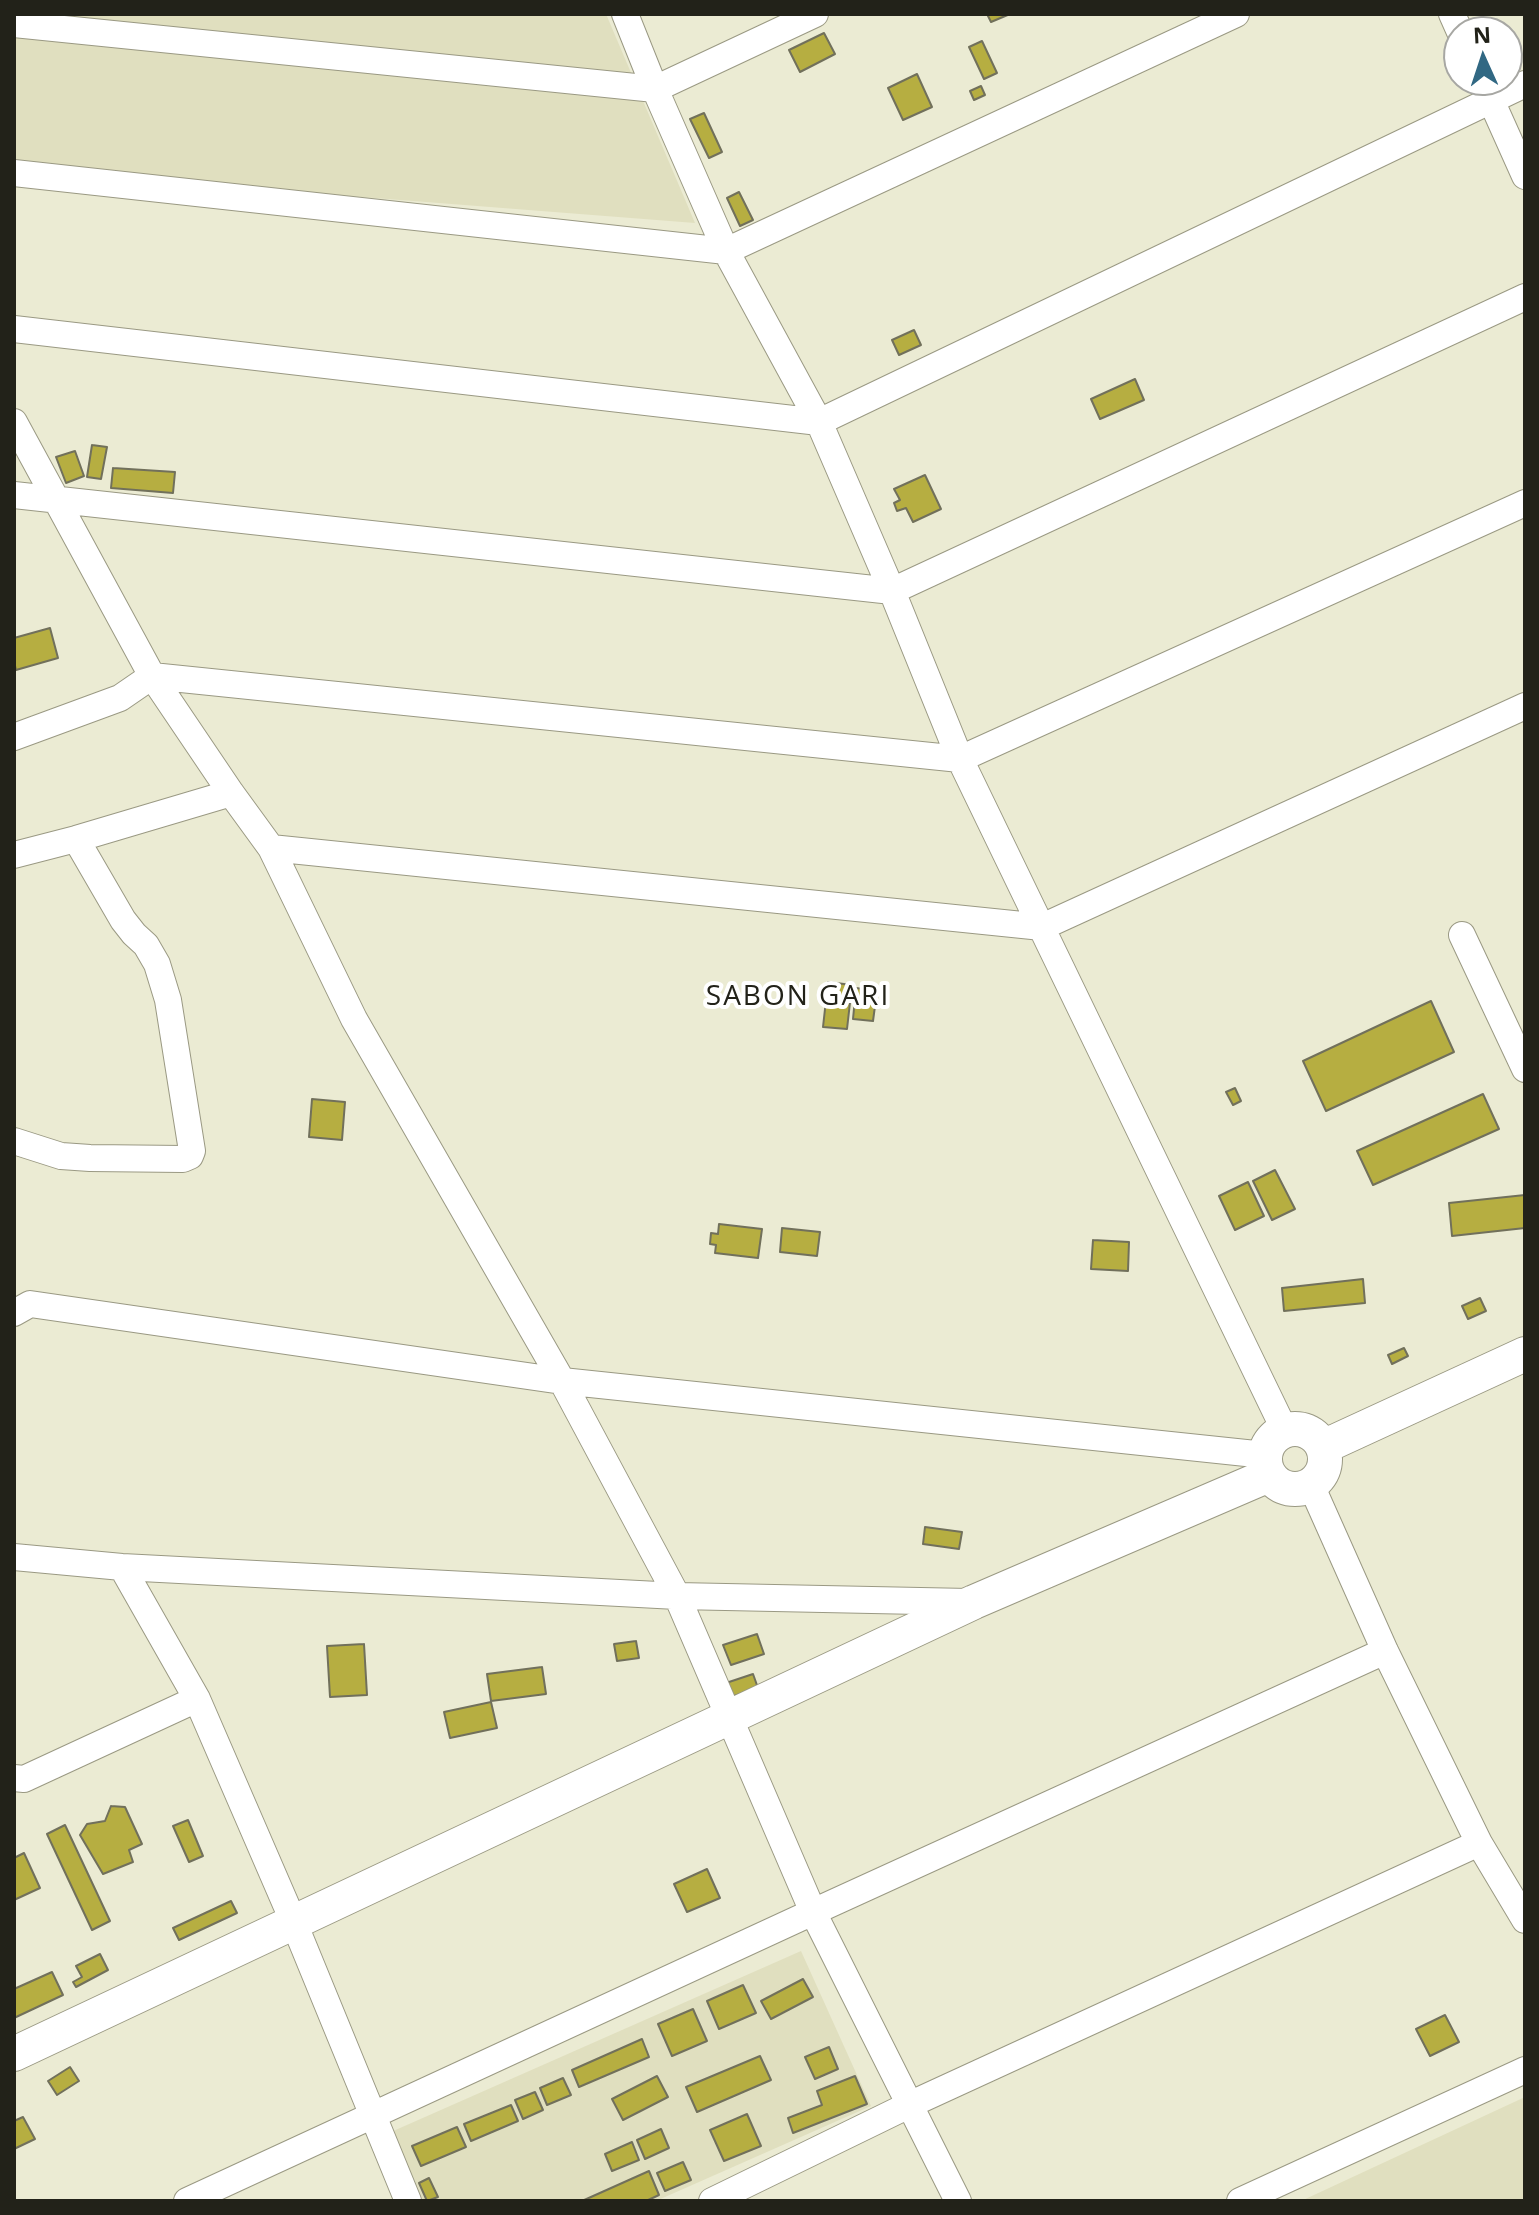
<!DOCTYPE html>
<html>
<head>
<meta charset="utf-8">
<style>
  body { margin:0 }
  #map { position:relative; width:1539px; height:2215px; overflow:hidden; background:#ebebd3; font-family:"Open Sans",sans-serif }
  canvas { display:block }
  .frame { position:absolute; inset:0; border:16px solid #222219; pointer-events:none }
  .north { position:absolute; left:1443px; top:16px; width:80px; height:80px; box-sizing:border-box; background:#fff; border:2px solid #a7a7a3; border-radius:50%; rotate:357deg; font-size:22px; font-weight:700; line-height:32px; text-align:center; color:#222219 }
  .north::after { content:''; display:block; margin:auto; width:28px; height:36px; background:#316883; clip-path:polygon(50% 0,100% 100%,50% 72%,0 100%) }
</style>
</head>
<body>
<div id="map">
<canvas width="1539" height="2215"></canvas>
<div class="frame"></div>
<div class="north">N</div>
</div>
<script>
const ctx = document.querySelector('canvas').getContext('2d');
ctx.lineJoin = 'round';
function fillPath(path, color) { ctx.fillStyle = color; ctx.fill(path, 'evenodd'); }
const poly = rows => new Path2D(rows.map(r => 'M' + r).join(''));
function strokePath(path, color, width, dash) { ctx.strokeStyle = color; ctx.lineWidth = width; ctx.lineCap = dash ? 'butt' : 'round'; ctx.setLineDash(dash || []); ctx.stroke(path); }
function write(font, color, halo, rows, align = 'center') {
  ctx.font = font + ' "Open Sans",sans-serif'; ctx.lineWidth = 8; ctx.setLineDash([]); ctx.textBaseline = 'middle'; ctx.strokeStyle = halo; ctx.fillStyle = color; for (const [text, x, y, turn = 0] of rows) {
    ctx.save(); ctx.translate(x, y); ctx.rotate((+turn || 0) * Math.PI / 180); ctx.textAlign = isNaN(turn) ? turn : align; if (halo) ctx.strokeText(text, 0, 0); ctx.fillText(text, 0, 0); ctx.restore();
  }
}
const built = poly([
  [14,14,606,14,695,223,349,196,14,164],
  [801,1951,871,2106,656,2201,422,2201,391,2132],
  [1525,2097,1525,2201,1301,2201]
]);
const building = poly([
  [987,14,1010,14,991,22,987,14],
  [824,33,835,54,800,72,789,50,824,33],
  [982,41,997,73,984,79,969,47,982,41],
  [917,74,932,107,903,120,888,88,917,74],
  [981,86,985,95,974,100,970,91,981,86],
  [704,113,722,152,709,158,690,119,704,113],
  [739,192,753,220,740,226,727,198,739,192],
  [914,330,921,345,899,355,892,340,914,330],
  [1135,379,1144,400,1100,419,1091,399,1135,379],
  [92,445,107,447,101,479,87,477,92,445],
  [75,451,84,476,66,483,56,457,75,451],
  [113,468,175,472,173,493,111,488,113,468],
  [925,475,941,509,913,522,906,508,897,511,894,503,900,500,894,489,925,475],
  [50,628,58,658,16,670,14,662,14,638,50,628],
  [828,982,852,985,847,1029,823,1027,828,982],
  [856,988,877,991,873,1021,853,1019,856,988],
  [1431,1001,1454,1052,1326,1111,1303,1061,1431,1001],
  [1235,1088,1241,1101,1233,1105,1226,1092,1235,1088],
  [1483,1094,1499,1129,1373,1185,1357,1151,1483,1094],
  [312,1099,345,1102,342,1140,309,1137,312,1099],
  [1275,1170,1295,1209,1272,1220,1253,1181,1275,1170],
  [1248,1182,1264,1216,1235,1230,1219,1196,1248,1182],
  [1525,1195,1525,1228,1452,1236,1449,1203,1525,1195],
  [719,1224,762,1229,758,1258,715,1253,716,1245,710,1244,711,1233,718,1234,719,1224],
  [782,1228,820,1232,817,1256,780,1252,782,1228],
  [1093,1240,1129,1242,1128,1271,1091,1269,1093,1240],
  [1363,1279,1365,1303,1284,1311,1282,1288,1363,1279],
  [1480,1298,1486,1311,1468,1319,1462,1306,1480,1298],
  [1404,1348,1408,1356,1392,1364,1388,1355,1404,1348],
  [925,1527,962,1532,959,1549,923,1544,925,1527],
  [757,1634,764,1654,731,1665,723,1645,757,1634],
  [636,1641,639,1658,617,1661,614,1644,636,1641],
  [364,1644,367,1695,330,1697,327,1646,364,1644],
  [542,1667,546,1694,491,1701,487,1674,542,1667],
  [753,1674,758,1688,731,1697,726,1683,753,1674],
  [491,1702,497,1728,450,1738,444,1712,491,1702],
  [111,1806,125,1807,142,1844,129,1850,133,1862,103,1874,80,1835,87,1824,105,1821,111,1806],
  [188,1820,203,1856,189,1862,173,1826,188,1820],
  [65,1825,110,1921,92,1930,47,1834,65,1825],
  [24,1853,40,1888,14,1900,14,1858,24,1853],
  [707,1869,720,1898,687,1912,674,1884,707,1869],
  [231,1901,237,1913,179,1940,173,1928,231,1901],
  [100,1954,108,1970,76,1987,73,1982,82,1977,76,1966,100,1954],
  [52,1972,63,1995,14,2018,14,1989,52,1972],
  [803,1979,813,1997,771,2019,761,2001,803,1979],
  [743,1985,756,2013,719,2029,707,2001,743,1985],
  [693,2009,707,2041,672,2056,658,2024,693,2009],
  [1445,2015,1459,2042,1430,2056,1416,2029,1445,2015],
  [642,2039,649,2057,579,2087,572,2070,642,2039],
  [829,2047,838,2069,815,2079,805,2057,829,2047],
  [760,2056,771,2080,697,2112,686,2087,760,2056],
  [70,2067,79,2081,57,2095,48,2081,70,2067],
  [657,2076,668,2097,623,2120,612,2099,657,2076],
  [855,2076,867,2104,793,2133,788,2118,822,2105,817,2091,855,2076],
  [563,2078,571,2095,547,2105,540,2088,563,2078],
  [535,2092,543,2110,523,2119,515,2100,535,2092],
  [511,2105,518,2121,471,2141,464,2124,511,2105],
  [747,2114,761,2146,724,2161,710,2130,747,2114],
  [23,2117,35,2139,14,2149,14,2121,23,2117],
  [457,2127,466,2147,421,2166,412,2146,457,2127],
  [661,2129,669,2148,645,2159,637,2140,661,2129],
  [632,2142,639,2160,612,2171,605,2154,632,2142],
  [683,2162,691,2180,665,2191,657,2173,683,2162],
  [649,2171,659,2195,646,2201,582,2201,649,2171],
  [429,2178,438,2197,427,2201,419,2183,429,2178]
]);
const minor = poly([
  [625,14,655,89,726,251,819,422,892,591,960,759,1285,1431],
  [1452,14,1460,32],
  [14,24,655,89,815,14],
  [1482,80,1525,176],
  [14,173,726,251,1236,14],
  [14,329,819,422,1525,84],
  [14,422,152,676,231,793,271,848,354,1019,562,1381,677,1596,813,1912,958,2201],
  [14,495,892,591,1525,297],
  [14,737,120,698,152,676,960,759,1525,503],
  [271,848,1042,927,1525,706],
  [14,855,76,839,231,793],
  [1462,935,1525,1069],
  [14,1141,61,1156,90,1158,183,1159,190,1156,192,1151,168,1000,157,964,146,945,134,934,123,920,76,839],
  [14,1313,30,1304,562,1381,1265,1455],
  [1311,1485,1385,1651,1479,1843,1525,1920],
  [14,1557,122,1567,677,1596,969,1602],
  [122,1567,197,1699,294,1923,408,2201],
  [14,1778,24,1779,197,1699],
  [187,2201,813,1912,1385,1651],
  [712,2201,909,2105,1479,1843],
  [1240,2201,1525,2070]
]);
const major = poly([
  '1265 1459a30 30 0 1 1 60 0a30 30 0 1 1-60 0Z',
  [1323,1447,1525,1354],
  [14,2054,974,1602,1269,1475]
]);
const quarterNames = [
  ["SABON GARI",798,997]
];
fillPath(built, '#e0dfbf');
fillPath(building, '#b6ae41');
strokePath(building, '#71705b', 2);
strokePath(minor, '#9a9983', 28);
strokePath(major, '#9a9983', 36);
strokePath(minor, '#fff', 26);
strokePath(major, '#fff', 34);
ctx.letterSpacing = '2px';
write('28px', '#222219', '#fff', quarterNames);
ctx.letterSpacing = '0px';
</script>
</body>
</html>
